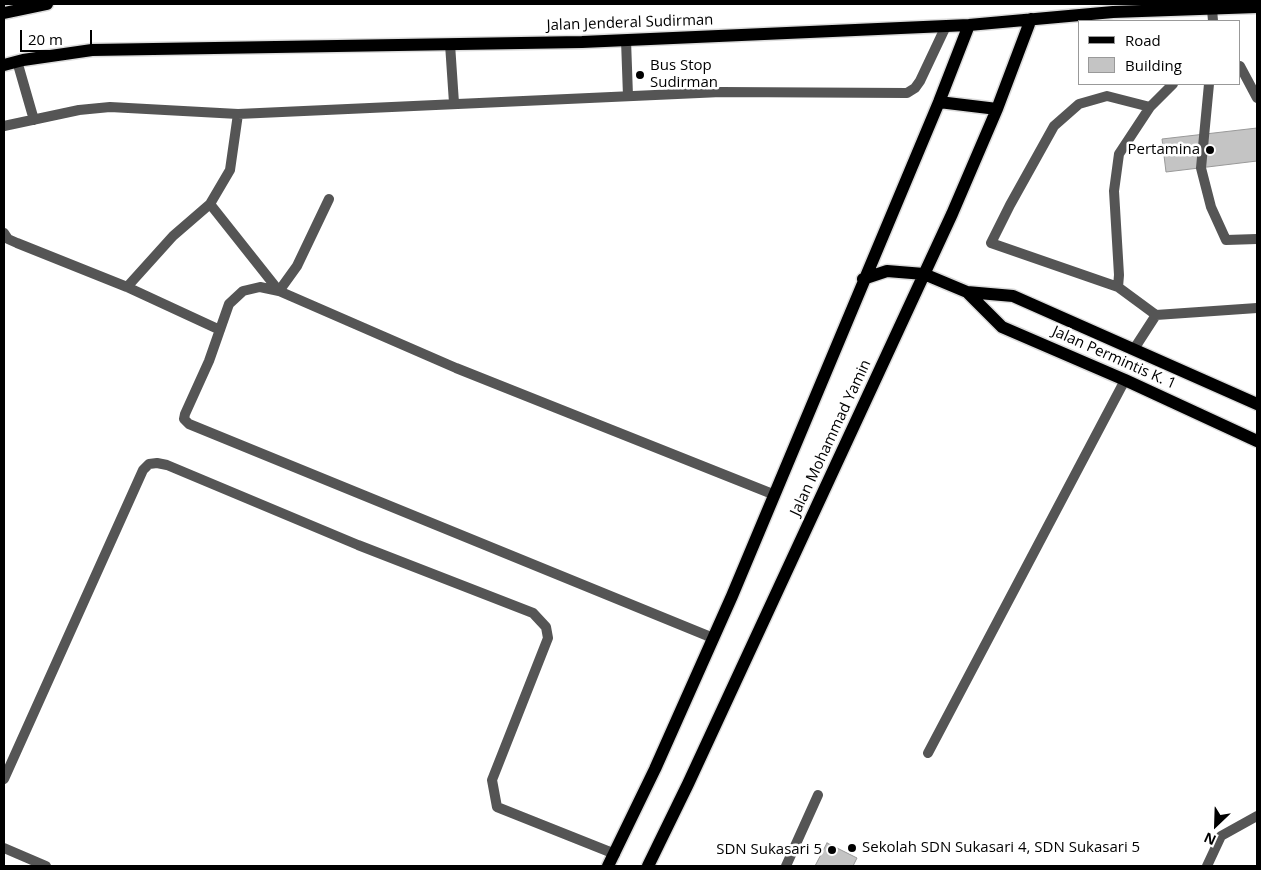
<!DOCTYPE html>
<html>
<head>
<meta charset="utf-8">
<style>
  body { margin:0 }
  #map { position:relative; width:1261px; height:870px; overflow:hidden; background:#fff; font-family:"Open Sans",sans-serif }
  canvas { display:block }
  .frame { position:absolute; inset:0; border:5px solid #000; pointer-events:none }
  .legend { position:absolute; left:1078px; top:20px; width:162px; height:65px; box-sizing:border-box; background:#fff; border:1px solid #999; margin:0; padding:6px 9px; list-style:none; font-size:15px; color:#000 }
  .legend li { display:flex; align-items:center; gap:10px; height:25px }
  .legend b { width:25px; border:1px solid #999 }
  .north { position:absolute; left:1191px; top:800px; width:50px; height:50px; -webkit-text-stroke:4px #fff; paint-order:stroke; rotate:204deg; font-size:14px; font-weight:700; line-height:20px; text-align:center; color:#000 }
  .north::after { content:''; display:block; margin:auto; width:18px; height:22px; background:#000; clip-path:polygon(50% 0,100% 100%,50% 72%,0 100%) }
  .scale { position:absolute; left:20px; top:30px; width:72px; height:22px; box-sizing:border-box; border:2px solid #000; border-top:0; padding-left:6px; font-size:15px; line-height:18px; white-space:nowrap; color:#000; -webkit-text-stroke:4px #fff; paint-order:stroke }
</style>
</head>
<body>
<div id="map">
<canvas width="1261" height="870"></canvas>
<div class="frame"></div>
<ul class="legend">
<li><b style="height:6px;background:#000"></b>Road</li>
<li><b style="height:14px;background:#c4c4c4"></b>Building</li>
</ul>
<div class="north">N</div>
<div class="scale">20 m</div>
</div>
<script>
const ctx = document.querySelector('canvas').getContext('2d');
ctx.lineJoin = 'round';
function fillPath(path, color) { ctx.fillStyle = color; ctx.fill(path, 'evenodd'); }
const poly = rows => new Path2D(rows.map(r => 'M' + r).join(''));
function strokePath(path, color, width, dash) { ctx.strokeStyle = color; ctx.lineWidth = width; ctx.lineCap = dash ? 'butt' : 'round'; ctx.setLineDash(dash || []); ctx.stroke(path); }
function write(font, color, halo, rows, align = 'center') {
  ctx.font = font + ' "Open Sans",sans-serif'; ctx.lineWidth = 5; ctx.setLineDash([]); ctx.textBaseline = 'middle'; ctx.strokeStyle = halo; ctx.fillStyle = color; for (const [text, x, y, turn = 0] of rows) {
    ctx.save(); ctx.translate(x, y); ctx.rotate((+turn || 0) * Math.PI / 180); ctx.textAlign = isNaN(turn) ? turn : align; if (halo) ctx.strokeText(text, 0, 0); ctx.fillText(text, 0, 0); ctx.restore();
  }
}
const building = poly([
  [1257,128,1257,161,1166,172,1162,139,1257,128],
  [827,843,857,858,853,866,815,866,827,843]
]);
const service = poly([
  [1212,9,1213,21],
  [1240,66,1257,98],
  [1209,84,1201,168,1211,207,1226,240,1257,239],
  [1150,107,1107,96,1079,104,1054,126,1010,205,991,243,1118,287,1156,315],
  [1118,287,1119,275,1114,191,1119,154,1150,107,1173,84],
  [1134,349,1156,315,1257,308],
  [928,753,1125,380],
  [4,779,143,470,149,464,157,463,167,465,358,545,533,613,546,627,548,638,492,780,497,807,615,854],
  [4,848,46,866],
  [786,866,818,795],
  [1207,866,1221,836,1257,816]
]);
const minor = poly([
  [626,40,628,96],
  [450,44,454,103],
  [17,61,34,120],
  [4,126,79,110,110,107,238,114,721,92,907,93,915,88,920,81,946,26],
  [329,199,297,266,279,291,456,368,775,495],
  [210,204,279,291],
  [4,233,8,239,17,243,127,287,220,330],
  [127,287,173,236,210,204,230,170,238,114],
  [279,291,260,287,243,291,229,304,209,361,185,414,184,419,189,424,713,638]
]);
const primary = poly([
  [4,13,47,4],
  [4,65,23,60,92,50,582,42,969,25,1113,12,1257,7],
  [939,102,997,109],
  [863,279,887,271,924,274,967,292,1013,296,1257,404],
  [967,292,1002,327,1125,380,1257,441],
  [608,866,655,769,732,596,939,102,969,25],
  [648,866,688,784,952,214,997,109,1031,19]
]);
const markers = [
  [640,75,5,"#000"],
  [1210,150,5,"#000"],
  [852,848,5,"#000"],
  [832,850,5,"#000"]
];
const streetNames = [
  ["Jalan Jenderal Sudirman",630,23,-2],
  ["Jalan Permintis K. 1",1114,358,24],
  ["Jalan Mohammad Yamin",831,438,-65]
];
const poiNames = [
  ["Bus Stop",650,66],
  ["Sudirman",650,83],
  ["Pertamina",1200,150,"right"],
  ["Sekolah SDN Sukasari 4, SDN Sukasari 5",862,848],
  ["SDN Sukasari 5",822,850,"right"]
];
fillPath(building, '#c4c4c4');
strokePath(building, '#999', 1);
strokePath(primary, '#dbdbdb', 15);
strokePath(service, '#555', 10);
strokePath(minor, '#555', 10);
strokePath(primary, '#000', 12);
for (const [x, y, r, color] of markers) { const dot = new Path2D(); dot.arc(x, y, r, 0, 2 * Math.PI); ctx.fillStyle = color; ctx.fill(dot); strokePath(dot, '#fff', 2); }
write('15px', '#000', '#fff', streetNames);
write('15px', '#000', '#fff', poiNames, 'left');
</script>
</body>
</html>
